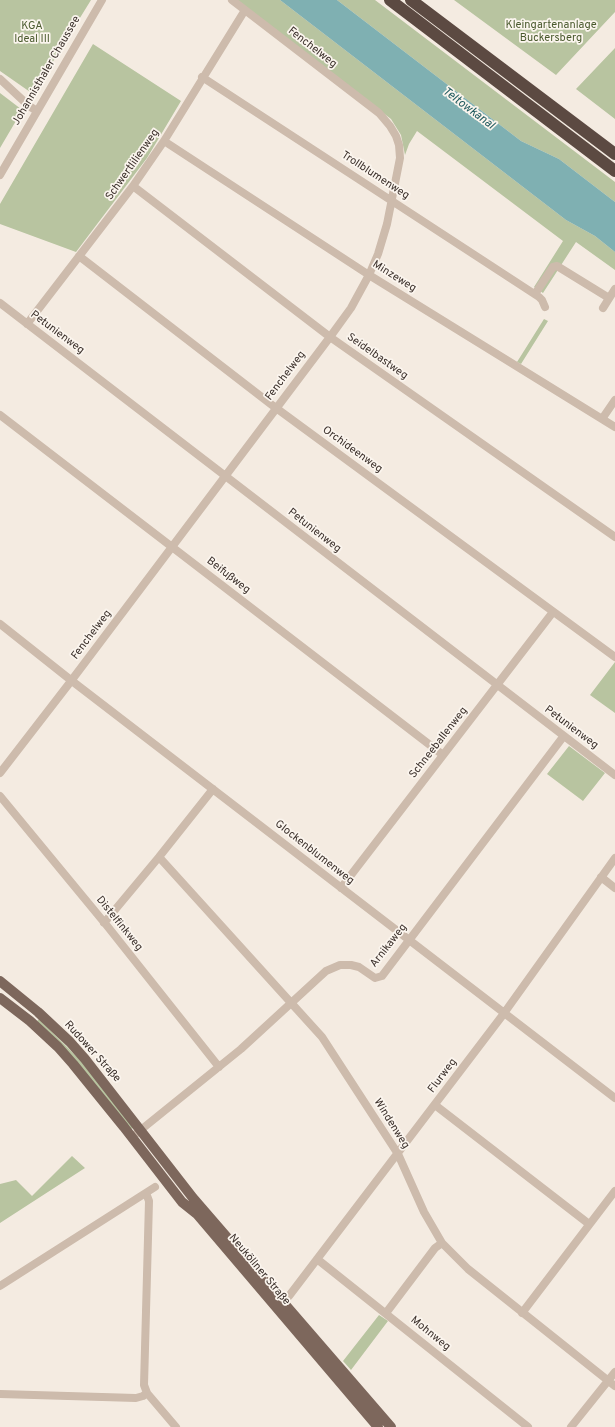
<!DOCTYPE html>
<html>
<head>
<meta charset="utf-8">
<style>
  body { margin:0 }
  canvas { display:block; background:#f4ebe1 }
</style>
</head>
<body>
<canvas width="615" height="1427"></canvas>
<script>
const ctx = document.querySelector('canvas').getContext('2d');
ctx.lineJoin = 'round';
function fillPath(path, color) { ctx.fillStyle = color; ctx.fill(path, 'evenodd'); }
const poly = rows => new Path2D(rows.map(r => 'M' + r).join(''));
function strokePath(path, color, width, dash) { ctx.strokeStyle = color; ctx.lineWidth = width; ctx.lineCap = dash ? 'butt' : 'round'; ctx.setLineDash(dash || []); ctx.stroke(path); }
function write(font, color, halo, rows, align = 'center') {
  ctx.font = font + ' Overpass,sans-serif'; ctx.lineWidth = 3.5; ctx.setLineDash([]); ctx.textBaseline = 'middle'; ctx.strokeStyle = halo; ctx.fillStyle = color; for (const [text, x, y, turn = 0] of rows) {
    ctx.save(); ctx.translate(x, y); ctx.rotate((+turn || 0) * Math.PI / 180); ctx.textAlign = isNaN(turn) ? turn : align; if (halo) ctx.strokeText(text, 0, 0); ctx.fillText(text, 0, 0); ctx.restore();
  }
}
const green = poly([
  [0,0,91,0,33,94,0,71],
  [236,0,280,0,566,220,595,236,615,252,615,270,576,242,543,293,534,287,563,241,417,131,409,144,405,155,401,135,391,119],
  [337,0,375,0,615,182,615,202,559,159,521,141],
  [454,0,615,0,615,12,556,75],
  [93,44,181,101,147,158,76,252,0,224,0,204],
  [615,48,615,119,576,89],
  [0,93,21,109,20,114,0,148],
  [544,319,548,321,521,364,517,362],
  [615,662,615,713,590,695],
  [569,746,605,773,583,801,547,774],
  [39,1019,80,1060,134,1128,130,1129,37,1021],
  [72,1156,85,1168,0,1223,0,1184,16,1180,32,1196],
  [379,1315,388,1321,351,1370,343,1361]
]);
const water = poly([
  [280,0,337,0,521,141,559,159,615,202,615,252,595,236,566,220]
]);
const minor = poly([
  [202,77,539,297,542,300,545,307],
  [0,79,29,106,37,111],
  [164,141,369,275,615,427],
  [0,175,102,0],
  [133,186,330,337,615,537],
  [79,256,272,405,615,657],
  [535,294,553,267,557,266,609,298],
  [0,303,615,775],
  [603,308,615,289],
  [27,324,133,186,164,141,245,10],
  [0,415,443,755],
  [602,419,615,400],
  [0,624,72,681,615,1098],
  [0,773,68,685,330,337,351,308,369,275,378,254,387,224,400,158,399,145,396,136,390,126,379,113,232,0],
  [0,796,108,927,219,1067],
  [159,857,322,1037,398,1154,424,1212,442,1243,468,1269,615,1386],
  [601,877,615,888],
  [341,888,553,612],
  [104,923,159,857,213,789],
  [435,1105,589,1224],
  [132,1137,241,1049,326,971,340,965,351,965,359,967,375,978,382,976,563,737],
  [146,1193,149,1201,144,1385,147,1393,176,1427],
  [317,1259,528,1427],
  [0,1286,155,1187],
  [283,1303,289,1296,502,1016,615,858],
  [386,1313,435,1248,442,1243],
  [522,1313,615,1191],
  [0,1394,136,1398,143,1396,147,1393],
  [571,1427,615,1372]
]);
const major = poly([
  [0,981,38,1012,70,1042,85,1059,193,1198,391,1427],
  [0,998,30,1021,58,1047,73,1064,124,1127,182,1202,197,1214,378,1427]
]);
const highway = poly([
  [390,0,615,171],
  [411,0,615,154]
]);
const parkNames = [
  ["Kleingartenanlage",551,26],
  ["Buckersberg",551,39],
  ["KGA",32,27],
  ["Ideal III",32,40]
];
const streetNames = [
  ["Fenchelweg",312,48,38],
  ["Johannisthaler Chaussee",47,71,-60],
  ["Schwertlilienweg",133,165,-55],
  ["Trollblumenweg",375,176,33],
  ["Minzeweg",394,277,32],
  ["Petunienweg",57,333,37],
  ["Seidelbastweg",377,357,35],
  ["Fenchelweg",286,376,-53],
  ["Orchideenweg",352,450,36],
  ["Petunienweg",314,531,38],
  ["Beifußweg",228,576,38],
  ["Fenchelweg",92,635,-53],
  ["Petunienweg",571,728,37],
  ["Schneeballenweg",439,743,-52],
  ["Glockenblumenweg",314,853,38],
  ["Distelfinkweg",119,924,51],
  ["Arnikaweg",389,946,-52],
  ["Rudower Straße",92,1052,48],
  ["Flurweg",443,1076,-53],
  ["Windenweg",391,1124,58],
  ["Neuköllner Straße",259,1270,50],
  ["Mohnweg",430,1334,39]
];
const waterNames = [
  ["Teltowkanal",468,109,37]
];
fillPath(green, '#b8c4a0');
fillPath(water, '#7fb0b2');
strokePath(minor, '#cdbbac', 8);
strokePath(major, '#7d675c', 10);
strokePath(highway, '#5c4a42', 12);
write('11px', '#4a5a2e', '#fbf5ee', parkNames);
write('11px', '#3b302b', '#fbf5ee', streetNames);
write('italic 12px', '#1f5a5e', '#fbf5ee', waterNames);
</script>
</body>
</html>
